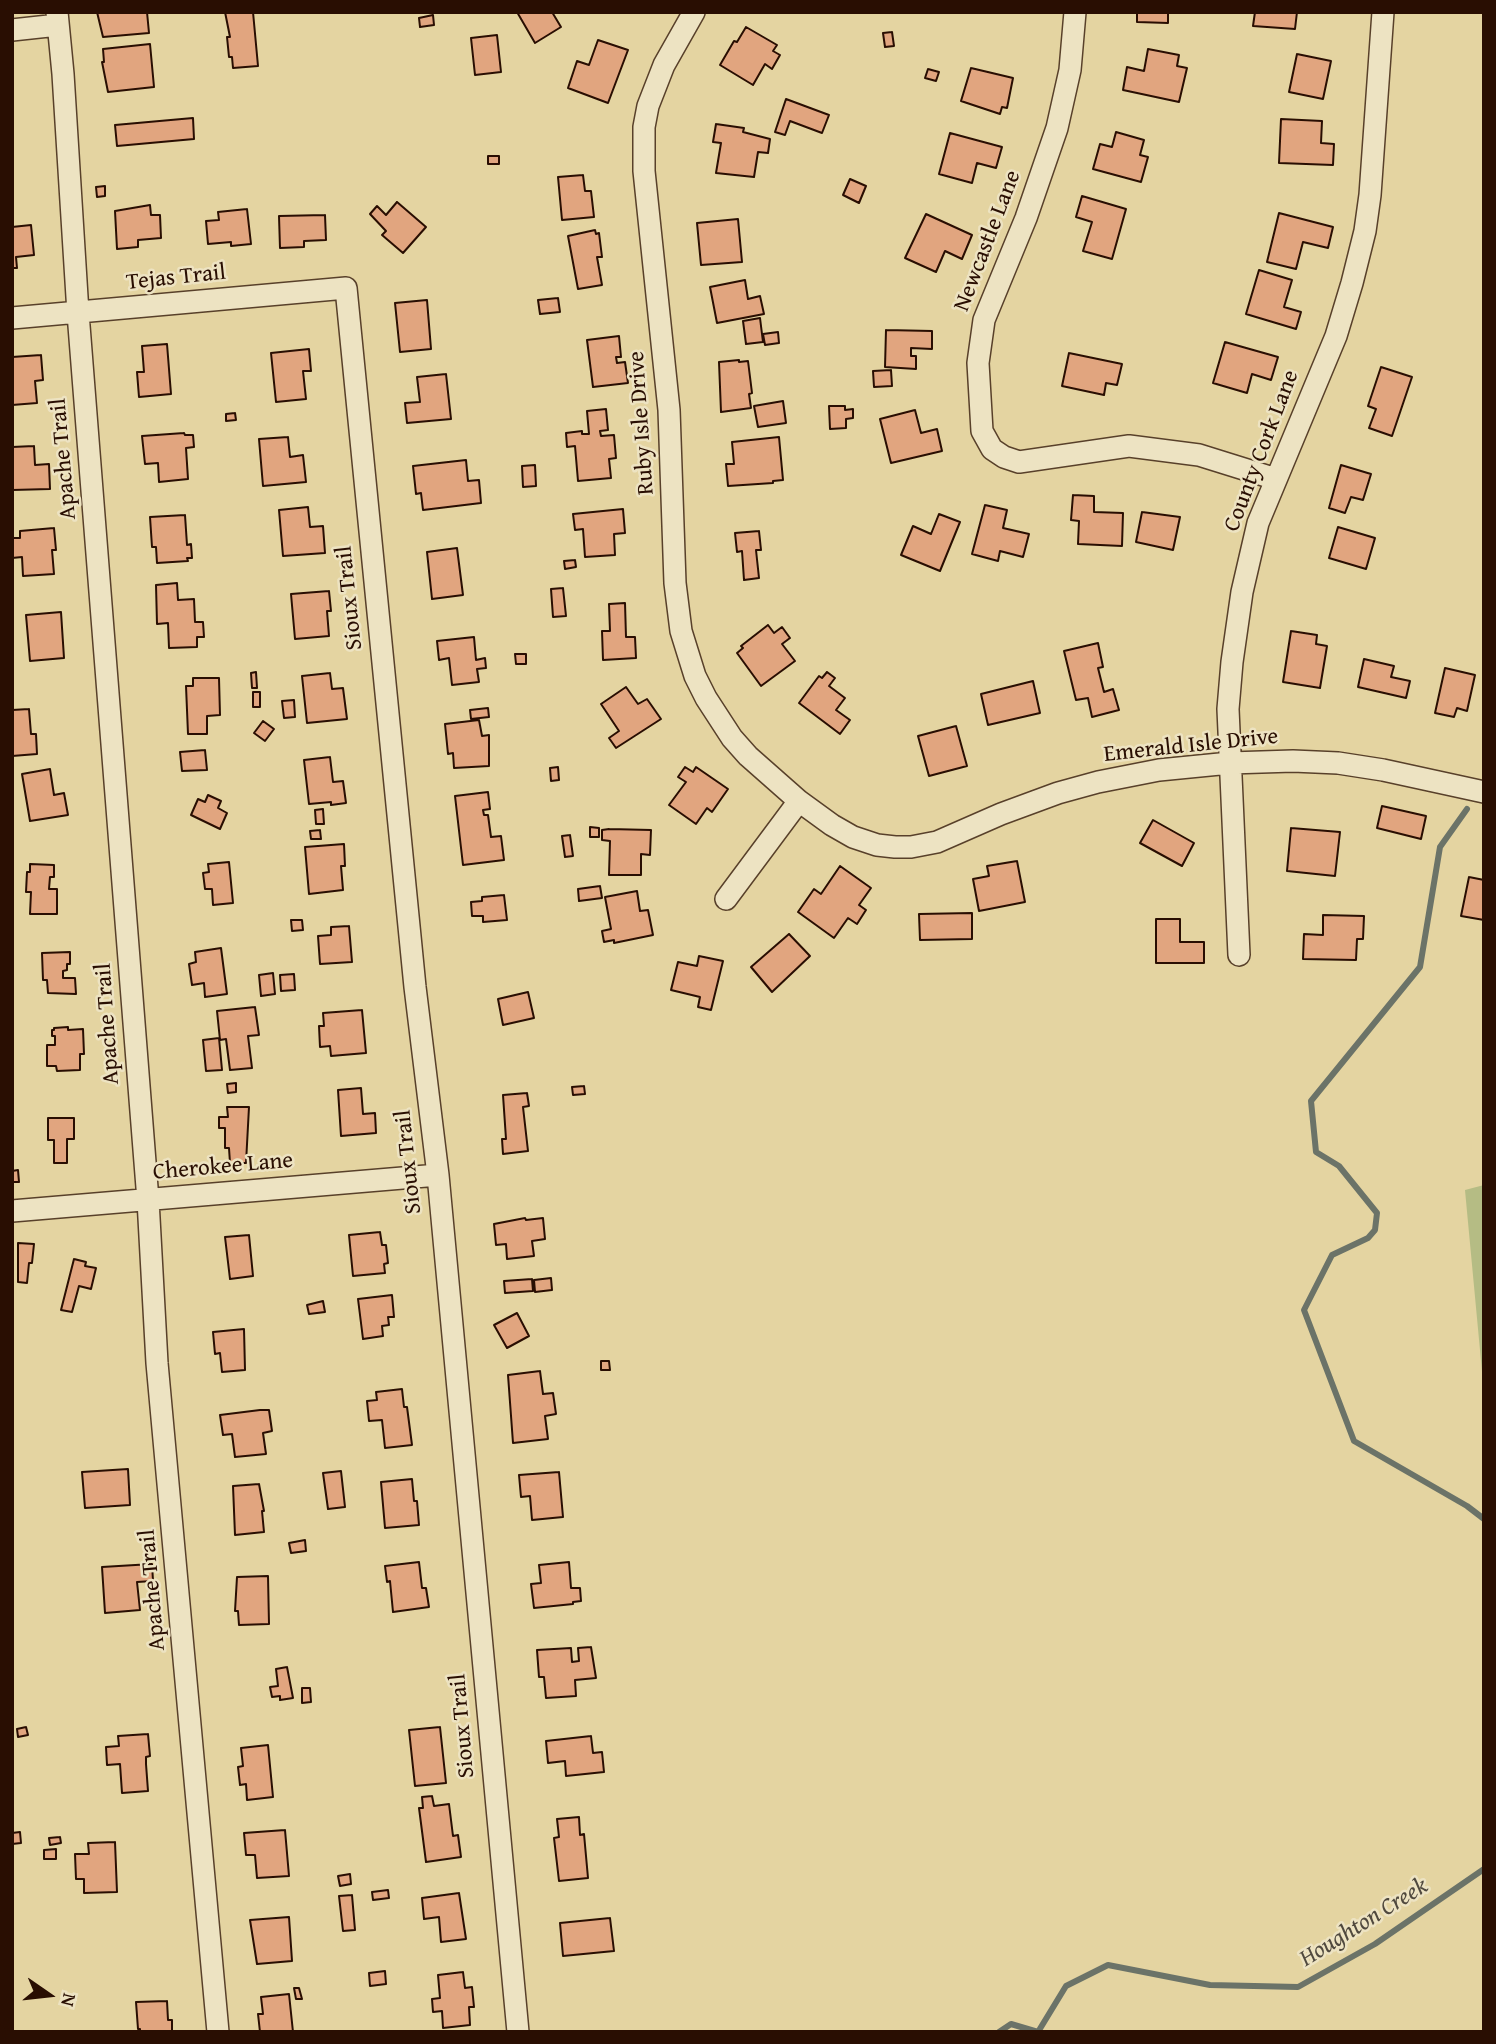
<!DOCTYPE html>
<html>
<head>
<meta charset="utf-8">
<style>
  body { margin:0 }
  #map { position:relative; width:1496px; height:2044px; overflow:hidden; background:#e4d4a1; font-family:"Gentium Book Plus",serif }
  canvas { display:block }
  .frame { position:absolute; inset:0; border:14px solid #290e02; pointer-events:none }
  .north { position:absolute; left:14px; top:1960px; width:70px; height:70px; -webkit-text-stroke:5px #ede3c2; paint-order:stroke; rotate:104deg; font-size:19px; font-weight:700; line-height:28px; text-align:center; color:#290e02 }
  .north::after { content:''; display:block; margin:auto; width:24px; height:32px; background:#290e02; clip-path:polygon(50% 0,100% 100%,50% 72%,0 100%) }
</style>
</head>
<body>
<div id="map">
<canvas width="1496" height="2044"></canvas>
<div class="frame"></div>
<div class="north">N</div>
</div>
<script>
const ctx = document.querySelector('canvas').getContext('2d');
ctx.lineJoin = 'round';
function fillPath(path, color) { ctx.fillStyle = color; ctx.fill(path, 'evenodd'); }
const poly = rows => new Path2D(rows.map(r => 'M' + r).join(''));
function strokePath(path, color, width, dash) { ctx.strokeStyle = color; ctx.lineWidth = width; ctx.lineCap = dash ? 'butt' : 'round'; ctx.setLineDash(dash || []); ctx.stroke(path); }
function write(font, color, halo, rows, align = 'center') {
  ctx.font = font + ' "Gentium Book Plus",serif'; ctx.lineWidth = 5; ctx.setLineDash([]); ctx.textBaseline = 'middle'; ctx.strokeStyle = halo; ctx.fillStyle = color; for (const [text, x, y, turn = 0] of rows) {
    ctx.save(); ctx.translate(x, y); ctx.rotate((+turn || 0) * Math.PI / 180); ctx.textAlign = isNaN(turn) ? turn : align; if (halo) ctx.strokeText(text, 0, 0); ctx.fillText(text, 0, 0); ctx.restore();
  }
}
const green = poly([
  [1484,1185,1484,1393,1465,1190]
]);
const stream = poly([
  [1467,809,1440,847,1420,967,1311,1101,1316,1152,1339,1166,1377,1213,1375,1230,1368,1238,1332,1255,1304,1310,1354,1441,1467,1506,1484,1519],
  [999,2032,1011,2024,1038,2032,1066,1986,1108,1965,1210,1985,1298,1987,1375,1944,1484,1869]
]);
const building = poly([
  [97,12,147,12,149,33,103,37,97,12],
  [225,12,253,12,258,66,233,68,232,57,229,57,227,37,230,37,225,12],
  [517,12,552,12,561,27,535,43,517,12],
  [1137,12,1168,12,1168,23,1137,22,1137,12],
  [1255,12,1297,12,1295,29,1253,26,1255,12],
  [433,15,434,25,420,27,419,18,433,15],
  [746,27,777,45,773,51,780,55,772,69,765,64,753,85,720,65,734,41,737,42,746,27],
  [892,32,894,46,885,47,883,33,892,32],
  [497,35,501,72,475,75,471,38,497,35],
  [598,40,628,50,608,103,568,88,577,61,589,65,598,40],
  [150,44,154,87,108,92,102,62,104,62,103,49,150,44],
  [1148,49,1179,55,1177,66,1187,68,1179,102,1123,90,1127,67,1144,71,1148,49],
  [1297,54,1331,61,1323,99,1289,92,1297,54],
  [971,68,1013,78,1007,108,1002,107,1000,114,961,101,971,68],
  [928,69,939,72,936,81,925,78,928,69],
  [786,99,829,115,822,133,790,121,785,135,775,132,786,99],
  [193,118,194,139,117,146,115,125,193,118],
  [1281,119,1322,121,1321,143,1334,144,1333,165,1279,163,1281,119],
  [716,124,744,128,743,132,770,139,768,153,758,152,754,177,716,173,721,143,713,142,716,124],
  [1116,132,1144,140,1140,155,1148,157,1141,182,1093,169,1100,144,1112,147,1116,132],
  [950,133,1002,147,996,168,977,163,972,183,939,174,950,133],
  [488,156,499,156,499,164,488,164,488,156],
  [583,175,585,191,591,191,594,217,562,220,558,177,583,175],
  [850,179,866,186,859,203,843,195,850,179],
  [105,186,105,196,97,197,96,187,105,186],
  [1082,196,1126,209,1112,259,1083,251,1092,222,1076,217,1082,196],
  [397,202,426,227,403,253,382,235,386,231,370,214,377,206,386,215,397,202],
  [150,205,151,215,160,215,161,238,138,240,138,247,117,249,115,211,150,205],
  [247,209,251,244,231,246,231,242,208,244,206,221,219,220,218,212,247,209],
  [1279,213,1333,227,1328,248,1303,242,1296,269,1267,262,1279,213],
  [926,214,972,235,962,259,945,251,936,272,905,258,926,214],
  [325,215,326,240,304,241,304,247,280,248,279,216,325,215],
  [738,219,742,262,701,265,697,223,738,219],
  [31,225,34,255,16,257,17,268,12,268,12,227,31,225],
  [595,230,596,234,599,233,602,257,597,257,602,285,578,289,568,236,595,230],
  [1259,270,1292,280,1284,307,1301,312,1296,329,1246,314,1259,270],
  [745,280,748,299,760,296,764,314,717,323,710,287,745,280],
  [558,298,560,312,540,314,538,300,558,298],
  [427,300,431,349,400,352,395,303,427,300],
  [760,318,763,342,746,344,743,321,760,318],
  [886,330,932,331,932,349,911,348,911,356,916,356,916,369,885,367,886,330],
  [778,332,779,343,765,345,763,334,778,332],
  [619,336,621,357,616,357,617,363,625,362,628,383,593,387,587,340,619,336],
  [1225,342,1278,357,1271,380,1252,374,1247,393,1213,383,1225,342],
  [167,344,171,394,139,397,137,372,144,372,142,346,167,344],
  [309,349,311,371,303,371,306,399,276,402,271,353,309,349],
  [1069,353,1122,364,1117,385,1106,383,1104,395,1062,386,1069,353],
  [41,355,43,380,35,381,37,403,12,405,12,357,41,355],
  [739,360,739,362,748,361,752,393,749,394,751,408,721,412,719,362,739,360],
  [1381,367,1412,377,1392,436,1369,428,1376,409,1368,406,1381,367],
  [891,370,892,386,874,387,873,371,891,370],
  [446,374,451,419,407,423,405,403,420,402,417,377,446,374],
  [783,401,786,423,758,427,754,406,783,401],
  [829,406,845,406,845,410,853,409,853,418,846,419,846,428,830,429,829,406],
  [606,409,608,430,600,431,601,436,614,435,616,458,609,459,611,478,578,481,575,446,567,447,566,433,582,431,582,434,589,434,587,411,606,409],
  [915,410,921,433,937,429,942,451,891,463,880,419,915,410],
  [235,413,236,420,226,421,226,414,235,413],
  [184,433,185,435,193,435,194,447,186,448,188,479,159,482,158,463,145,464,142,436,184,433],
  [288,437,290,457,303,455,306,482,263,486,259,439,288,437],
  [779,437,783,480,773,481,773,483,728,486,726,464,734,464,732,442,779,437],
  [34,446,35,465,49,464,50,489,12,490,12,447,34,446],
  [466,460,468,481,479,480,481,503,423,510,421,493,416,494,413,466,466,460],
  [535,465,536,486,523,487,522,466,535,465],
  [1341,465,1371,474,1363,500,1351,497,1345,513,1329,508,1341,465],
  [1073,495,1094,496,1094,512,1123,513,1122,546,1078,544,1079,521,1071,520,1073,495],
  [985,505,1007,510,1003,528,1029,534,1023,557,1000,551,998,561,972,554,985,505],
  [308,507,310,527,323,526,325,553,283,556,279,510,308,507],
  [623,509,625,533,614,534,615,555,585,557,583,529,575,530,573,514,623,509],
  [1142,512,1180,517,1173,550,1136,542,1142,512],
  [939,514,960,522,940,571,901,555,913,526,931,534,939,514],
  [185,515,187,545,191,544,192,558,187,558,188,561,157,563,156,547,152,547,150,517,185,515],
  [1338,527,1375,538,1366,569,1329,558,1338,527],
  [54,528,56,550,52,550,54,574,23,576,22,557,12,558,12,538,20,538,20,531,54,528],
  [759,531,761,550,756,550,759,578,744,580,742,551,737,552,735,533,759,531],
  [457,548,463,595,432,599,427,552,457,548],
  [575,560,576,567,565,569,564,561,575,560],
  [177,583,178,600,194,599,195,622,203,622,204,637,197,637,197,647,169,648,168,623,157,624,156,585,177,583],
  [563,588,566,616,553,617,551,589,563,588],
  [329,591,331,611,327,611,329,636,295,639,291,594,329,591],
  [625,603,626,637,635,637,636,658,603,660,602,631,610,631,609,604,625,603],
  [61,612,64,658,30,661,26,615,61,612],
  [768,625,774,633,782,627,790,638,782,644,795,661,761,686,737,653,743,648,741,646,768,625],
  [1291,631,1317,635,1316,644,1327,646,1320,688,1283,682,1291,631],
  [474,637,476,660,485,658,486,668,477,669,479,682,452,685,449,658,439,660,437,641,474,637],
  [1098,643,1103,667,1098,668,1104,692,1113,689,1119,710,1092,717,1088,698,1076,700,1064,651,1098,643],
  [515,654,526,654,526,664,516,664,515,654],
  [1364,659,1394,666,1391,677,1410,681,1406,698,1358,687,1364,659],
  [1445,668,1475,675,1467,711,1457,708,1454,717,1435,713,1445,668],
  [256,672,257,688,252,688,251,673,256,672],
  [827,672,835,678,829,686,845,698,836,710,850,720,840,734,799,703,819,676,822,678,827,672],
  [330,673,332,689,343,688,347,719,307,723,302,676,330,673],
  [193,678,219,678,220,715,207,716,207,734,188,734,186,686,193,686,193,678],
  [1033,681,1040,713,988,725,981,694,1033,681],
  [626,687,638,704,647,699,661,719,616,748,609,738,619,731,601,704,626,687],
  [253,692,260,692,260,707,253,707,253,692],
  [294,700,295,717,284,718,282,701,294,700],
  [488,708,489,717,471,719,470,710,488,708],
  [29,709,31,734,36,734,37,754,12,756,12,710,29,709],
  [479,720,482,736,489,735,489,766,454,768,453,753,448,754,445,724,479,720],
  [263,721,274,729,265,741,254,733,263,721],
  [956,726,967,766,929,776,918,736,956,726],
  [205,750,207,770,182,771,180,752,205,750],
  [330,757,333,782,343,781,346,803,331,805,331,802,309,804,304,760,330,757],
  [558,767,559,780,551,781,550,768,558,767],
  [685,767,693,772,696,767,728,789,712,812,707,808,696,824,669,805,686,782,678,777,685,767],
  [50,769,54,795,64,793,68,815,30,821,22,774,50,769],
  [488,792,490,809,483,810,484,815,488,815,491,837,501,836,504,860,463,865,455,796,488,792],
  [208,795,221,801,218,808,227,813,220,829,191,815,198,799,205,802,208,795],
  [1382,806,1426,816,1421,839,1377,828,1382,806],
  [323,809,324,824,316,824,315,810,323,809],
  [1153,820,1194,843,1182,866,1140,843,1153,820],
  [590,827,599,828,599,837,590,837,590,827],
  [1291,828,1340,832,1335,876,1287,871,1291,828],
  [609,829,651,830,650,855,641,854,641,875,609,875,610,841,602,840,602,830,609,829],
  [320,830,321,839,311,839,310,831,320,830],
  [570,835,573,856,565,857,562,836,570,835],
  [344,844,345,866,341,866,343,890,309,894,305,847,344,844],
  [1017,861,1025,902,979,911,973,879,989,876,987,866,1017,861],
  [229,862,233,903,213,905,212,889,205,889,203,873,209,872,208,864,229,862],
  [30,864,54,865,54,877,50,877,49,889,57,889,57,914,30,914,31,892,26,892,27,872,30,872,30,864],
  [840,866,871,888,859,905,866,910,857,924,848,918,834,938,798,912,814,889,821,894,840,866],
  [1469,877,1484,880,1484,920,1461,916,1469,877],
  [600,886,602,898,579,901,578,889,600,886],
  [637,891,640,911,648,910,653,935,614,943,614,940,604,942,602,931,611,929,605,897,637,891],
  [504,895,507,920,483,922,483,916,472,916,471,902,482,901,482,897,504,895],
  [972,913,972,939,920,940,919,914,972,913],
  [1323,915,1364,916,1363,939,1357,939,1356,960,1303,959,1304,934,1323,935,1323,915],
  [1156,919,1180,919,1180,942,1204,942,1204,963,1156,963,1156,919],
  [291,920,302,920,303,930,292,931,291,920],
  [349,926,352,962,320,964,318,936,331,935,331,927,349,926],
  [789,934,810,956,772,992,751,967,789,934],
  [221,948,227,994,205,997,204,983,192,985,189,964,196,962,195,952,221,948],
  [70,952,70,964,67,964,67,970,63,971,63,978,75,978,76,994,48,993,47,980,43,980,42,953,70,952],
  [699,956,723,961,711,1010,698,1007,700,997,671,990,678,962,697,966,699,956],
  [273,973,275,994,261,996,259,975,273,973],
  [294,974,295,990,281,991,280,975,294,974],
  [528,992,534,1018,503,1025,498,999,528,992],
  [255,1007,259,1035,248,1036,252,1068,230,1070,226,1039,220,1040,217,1011,255,1007],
  [362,1010,366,1053,331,1056,330,1046,320,1047,319,1026,324,1026,323,1013,362,1010],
  [68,1027,68,1030,83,1029,84,1054,80,1054,80,1070,57,1071,56,1066,47,1066,47,1045,55,1045,55,1036,52,1036,52,1030,54,1030,54,1028,68,1027],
  [219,1038,222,1070,206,1071,203,1040,219,1038],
  [236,1083,236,1092,228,1093,227,1084,236,1083],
  [584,1086,585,1094,573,1095,572,1087,584,1086],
  [361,1088,363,1114,375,1113,376,1133,341,1136,338,1090,361,1088],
  [527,1093,529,1106,523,1107,528,1151,503,1154,502,1139,506,1139,503,1095,527,1093],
  [227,1107,249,1107,246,1163,230,1163,229,1148,225,1148,225,1128,219,1128,219,1117,228,1117,227,1107],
  [48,1118,74,1118,74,1139,67,1139,67,1163,54,1163,54,1140,48,1140,48,1118],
  [18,1170,19,1182,12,1182,12,1171,18,1170],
  [525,1218,526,1220,543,1218,545,1239,532,1241,534,1256,507,1259,506,1244,496,1245,494,1224,525,1218],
  [380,1232,382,1245,386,1245,388,1263,384,1264,385,1273,353,1276,349,1235,380,1232],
  [249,1235,253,1276,230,1279,225,1237,249,1235],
  [18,1243,34,1244,32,1263,29,1263,27,1283,18,1282,18,1243],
  [74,1259,86,1262,85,1266,96,1268,91,1289,79,1286,72,1312,61,1310,74,1259],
  [551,1278,552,1290,535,1292,534,1280,551,1278],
  [532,1279,533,1291,505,1293,504,1281,532,1279],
  [392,1295,394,1317,388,1317,389,1325,382,1326,383,1336,363,1339,358,1299,392,1295],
  [323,1301,325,1312,309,1314,307,1305,323,1301],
  [517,1313,529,1336,507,1348,494,1325,517,1313],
  [244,1329,245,1370,222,1372,220,1353,215,1354,213,1332,244,1329],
  [601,1361,609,1361,610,1370,601,1370,601,1361],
  [540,1371,543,1394,553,1393,556,1414,545,1416,548,1439,513,1443,508,1375,540,1371],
  [402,1389,404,1407,407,1407,412,1445,385,1448,382,1420,369,1421,367,1401,377,1400,376,1392,402,1389],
  [260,1410,269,1410,272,1431,263,1433,266,1454,235,1457,232,1434,223,1435,220,1415,260,1410],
  [128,1469,130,1505,85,1508,82,1472,128,1469],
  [341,1471,345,1507,328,1509,323,1473,341,1471],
  [559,1472,563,1517,532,1520,530,1496,521,1497,519,1475,559,1472],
  [412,1479,414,1501,417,1501,419,1525,385,1528,381,1482,412,1479],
  [259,1484,264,1511,262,1511,264,1532,235,1535,233,1486,259,1484],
  [305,1540,306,1551,291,1553,289,1543,305,1540],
  [419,1562,422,1588,426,1588,429,1607,393,1612,390,1581,387,1582,385,1566,419,1562],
  [569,1562,571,1588,580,1588,581,1601,573,1602,573,1604,534,1608,531,1584,541,1583,539,1565,569,1562],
  [152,1564,153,1581,137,1582,140,1610,105,1613,102,1567,152,1564],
  [268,1576,269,1624,239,1625,238,1611,235,1611,237,1577,268,1576],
  [591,1647,596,1678,575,1680,576,1696,546,1698,544,1677,539,1677,537,1650,571,1648,572,1662,579,1661,578,1648,591,1647],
  [287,1667,293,1698,280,1700,280,1696,272,1697,270,1687,278,1686,276,1669,287,1667],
  [302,1688,310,1688,311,1702,302,1703,302,1688],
  [26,1727,28,1735,18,1737,17,1729,26,1727],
  [440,1727,446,1783,415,1786,409,1730,440,1727],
  [148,1734,150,1756,146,1757,146,1764,148,1791,122,1793,120,1764,107,1765,106,1747,119,1746,118,1736,148,1734],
  [591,1736,593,1753,602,1752,604,1772,566,1776,565,1761,548,1763,546,1741,591,1736],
  [268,1745,273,1797,247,1800,246,1784,240,1785,238,1767,243,1766,241,1748,268,1745],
  [432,1796,434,1806,449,1804,453,1836,458,1835,461,1857,426,1862,419,1808,423,1808,422,1797,432,1796],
  [579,1817,580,1835,584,1834,588,1878,559,1881,554,1838,559,1837,557,1819,579,1817],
  [285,1830,289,1876,257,1878,255,1855,246,1855,244,1833,285,1830],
  [20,1832,21,1843,12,1844,12,1833,20,1832],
  [60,1837,61,1843,50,1845,49,1838,60,1837],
  [115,1842,117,1892,84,1893,84,1879,76,1879,75,1854,89,1854,88,1843,115,1842],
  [56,1849,56,1859,44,1859,44,1850,56,1849],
  [350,1874,351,1884,340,1886,338,1876,350,1874],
  [388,1890,389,1898,373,1900,372,1892,388,1890],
  [459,1893,466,1939,441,1942,439,1917,424,1919,422,1898,459,1893],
  [352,1895,355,1930,343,1931,339,1896,352,1895],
  [289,1917,292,1961,257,1964,250,1920,289,1917],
  [610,1918,614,1951,563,1956,560,1923,610,1918],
  [385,1971,386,1984,370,1986,369,1973,385,1971],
  [463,1972,465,1988,472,1987,474,2007,469,2007,470,2025,443,2028,442,2011,433,2012,432,1999,440,1998,438,1975,463,1972],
  [294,1988,299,1988,302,1999,296,1999,294,1988],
  [289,1994,293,2032,260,2032,258,2014,263,2014,261,1997,289,1994],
  [167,2001,168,2020,172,2020,172,2032,140,2032,140,2029,138,2029,136,2002,167,2001]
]);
const street = poly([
  [57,12,63,74,78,313,148,1200,157,1363,218,2032],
  [694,12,664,65,648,106,644,127,644,171,669,410,675,583,681,631,695,676,706,698,732,738,748,756,799,801,832,825,853,837,877,845,895,847,911,847,937,842,1001,814,1058,793,1098,782,1159,770,1230,763,1293,761,1338,763,1383,770,1484,792],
  [1075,12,1070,70,1057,128,1026,218,984,320,978,363,982,431,992,449,1004,457,1019,462,1129,446,1199,455,1276,479],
  [12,30,58,25],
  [12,318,346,288,415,987,438,1175,518,2032],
  [726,899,799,801],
  [1239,955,1228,709,1232,662,1242,592,1258,523,1336,336,1352,283,1365,231,1370,195,1383,12],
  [12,1211,438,1175]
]);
const streetNames = [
  ["Newcastle Lane",988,241,-69],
  ["Tejas Trail",176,278,-6],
  ["Ruby Isle Drive",642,423,-94],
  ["County Cork Lane",1262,451,-69],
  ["Apache Trail",64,459,-95],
  ["Sioux Trail",350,598,-96],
  ["Emerald Isle Drive",1191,746,-6],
  ["Apache Trail",108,1024,-94],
  ["Sioux Trail",409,1162,-96],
  ["Cherokee Lane",223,1167,-5],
  ["Apache Trail",153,1590,-95],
  ["Sioux Trail",463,1726,-95]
];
const waterNames = [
  ["Houghton Creek",1364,1923,-32]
];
fillPath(green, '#b5bc84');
strokePath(stream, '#6b7368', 6);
fillPath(building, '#e1a57f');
strokePath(building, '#290e02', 2);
strokePath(street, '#58402a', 24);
strokePath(street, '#ede3c2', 21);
write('23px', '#290e02', '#ede3c2', streetNames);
write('italic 24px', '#50493e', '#ede3c2', waterNames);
</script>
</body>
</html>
